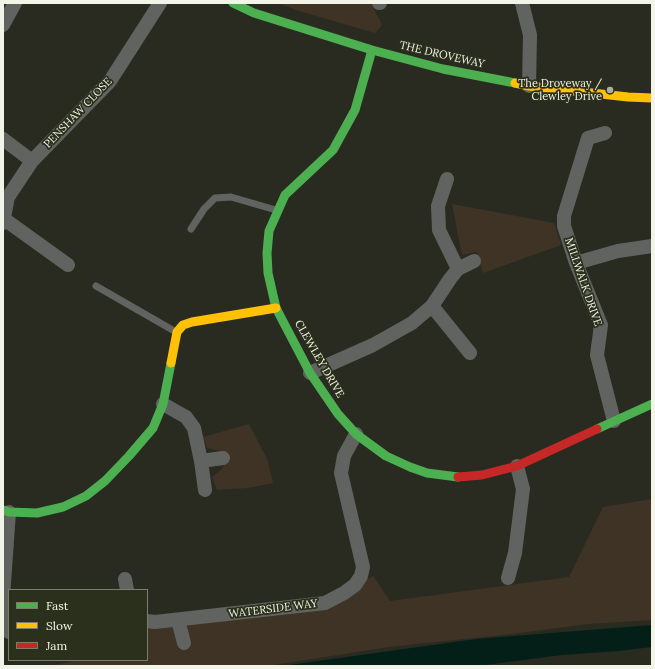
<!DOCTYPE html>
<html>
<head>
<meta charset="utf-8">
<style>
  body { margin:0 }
  #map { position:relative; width:655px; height:669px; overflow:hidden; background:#292b21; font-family:Lora,serif }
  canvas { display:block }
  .frame { position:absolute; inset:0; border:4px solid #f1f4e7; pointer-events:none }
  .legend { position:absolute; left:8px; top:589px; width:140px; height:72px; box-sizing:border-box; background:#2b301c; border:1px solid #7a7e6d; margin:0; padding:5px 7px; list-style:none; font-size:12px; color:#f1f4e7 }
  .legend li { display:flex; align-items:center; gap:8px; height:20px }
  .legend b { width:20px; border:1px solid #7a7e6d }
</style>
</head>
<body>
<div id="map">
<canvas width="655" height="669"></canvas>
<div class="frame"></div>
<ul class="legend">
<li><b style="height:5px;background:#4caf50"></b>Fast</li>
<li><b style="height:5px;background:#ffc107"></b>Slow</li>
<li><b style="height:5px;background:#c62828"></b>Jam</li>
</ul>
</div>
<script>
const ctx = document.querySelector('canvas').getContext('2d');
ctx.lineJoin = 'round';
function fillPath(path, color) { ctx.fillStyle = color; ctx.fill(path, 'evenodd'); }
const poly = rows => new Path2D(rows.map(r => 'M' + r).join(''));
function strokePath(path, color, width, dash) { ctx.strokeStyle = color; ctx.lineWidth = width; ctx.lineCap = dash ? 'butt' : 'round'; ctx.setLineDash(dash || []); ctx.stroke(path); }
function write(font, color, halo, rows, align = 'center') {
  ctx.font = font + ' Lora,serif'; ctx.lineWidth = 3.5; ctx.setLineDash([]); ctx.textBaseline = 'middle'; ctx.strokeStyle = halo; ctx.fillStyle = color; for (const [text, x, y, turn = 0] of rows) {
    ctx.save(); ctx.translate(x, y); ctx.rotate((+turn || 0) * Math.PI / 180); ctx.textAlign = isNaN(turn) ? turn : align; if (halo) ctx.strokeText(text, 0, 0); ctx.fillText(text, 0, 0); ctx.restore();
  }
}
const green = poly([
  [278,3,371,3,382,25,375,33,299,11],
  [452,204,554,223,561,245,483,273,481,267,477,252,462,255],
  [249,424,267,459,273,483,248,488,217,490,212,477,223,468,227,458,224,452,207,448,203,437],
  [652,499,652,620,588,624,512,634,389,647,268,666,48,666,71,662,72,660,147,660,147,633,149,628,322,607,373,576,390,601,569,577,603,507]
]);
const water = poly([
  [652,625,652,647,618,651,562,655,477,666,282,666,476,639]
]);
const lane = poly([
  [191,229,204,209,215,198,231,197,276,210],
  [96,286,176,332]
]);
const street = poly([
  [379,3,380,3],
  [522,3,530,35,529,86],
  [3,25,15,3],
  [605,133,588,138,564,216,564,226,576,263,601,325,597,355,614,421],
  [3,139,32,161],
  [4,219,68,265],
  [3,223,8,197,32,161,110,81,160,3],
  [576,263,618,251,652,246],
  [458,269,474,261],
  [432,306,470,353],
  [310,373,373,345,412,323,432,306,450,279,458,269,439,230,438,206,447,179],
  [163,404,186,417,194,428,201,461,205,490],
  [201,461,223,458],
  [508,578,515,553,523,489,517,466],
  [125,579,127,590],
  [3,597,9,512],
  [3,597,9,632],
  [178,620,184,643],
  [147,621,155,622,325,603,344,593,355,585,361,576,363,567,341,473,344,456,356,434]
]);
const fast = poly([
  [233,3,254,13,372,50,443,69,515,83],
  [372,50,355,110,333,150,285,195,269,231,267,253,268,273,276,308,310,373,338,414,356,434,386,456,410,467,427,473,458,477],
  [597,429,652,404],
  [3,510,9,512,37,513,63,507,86,496,105,481,129,456,153,428,163,404,171,363]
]);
const slow = poly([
  [515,83,529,86,628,97,652,98],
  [171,363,177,332,183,325,192,322,276,308]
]);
const jam = poly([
  [458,477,482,475,517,466,597,429]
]);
const markers = [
  [610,90,4,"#abaea2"]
];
const streetNames = [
  ["THE DROVEWAY",442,55,13],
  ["PENSHAW CLOSE",78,113,-46],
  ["MILLWALK DRIVE",583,282,71],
  ["CLEWLEY DRIVE",319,359,60],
  ["WATERSIDE WAY",273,609,-7]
];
const poiNames = [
  ["The Droveway /",602,84],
  ["Clewley Drive",602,97]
];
fillPath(green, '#3f3326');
fillPath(water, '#041f18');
strokePath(lane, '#616360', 7);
strokePath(street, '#616360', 14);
strokePath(fast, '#4caf50', 9);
strokePath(slow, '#ffc107', 9);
strokePath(jam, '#c62828', 9);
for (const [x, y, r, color] of markers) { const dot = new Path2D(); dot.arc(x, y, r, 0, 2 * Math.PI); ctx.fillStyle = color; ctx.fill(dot); strokePath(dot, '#2b301c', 1.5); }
write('11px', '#f1f4e7', '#2b301c', streetNames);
write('11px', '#f1f4e7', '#2b301c', poiNames, 'right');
</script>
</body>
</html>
